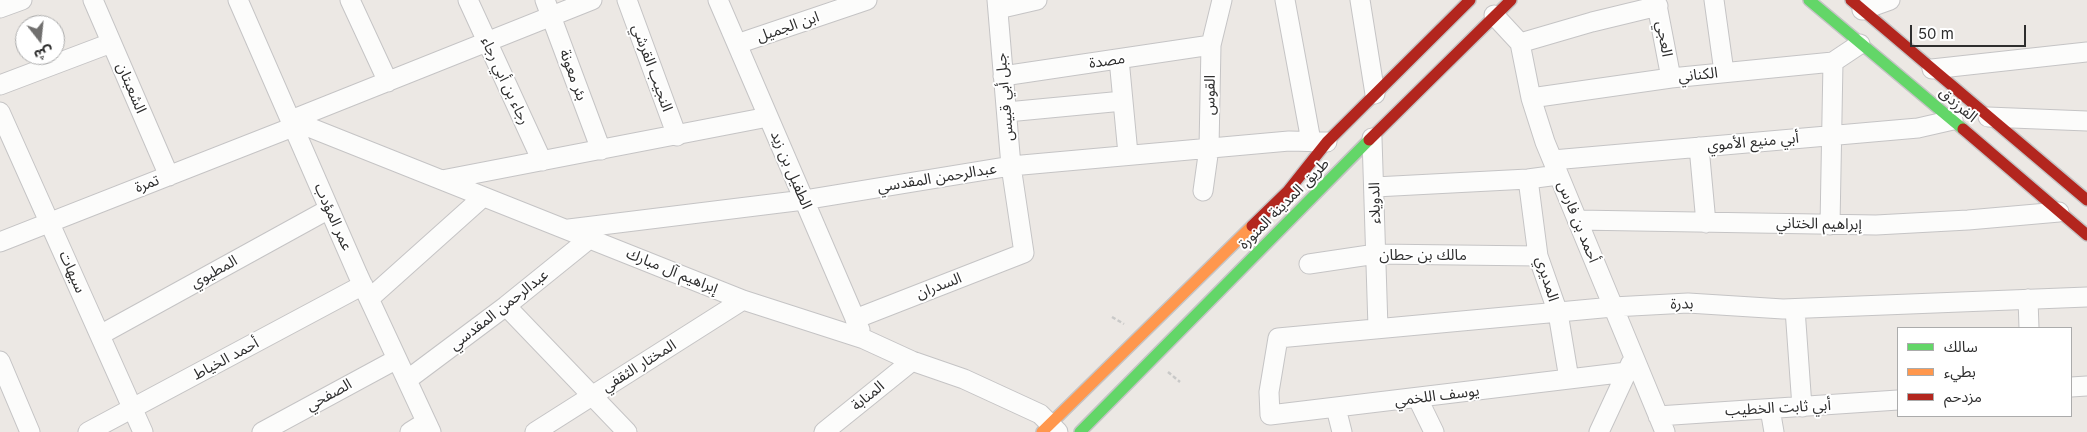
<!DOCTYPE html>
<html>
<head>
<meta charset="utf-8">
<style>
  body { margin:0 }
  #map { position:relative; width:2087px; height:432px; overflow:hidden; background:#ece8e4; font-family:Inter,"Noto Sans Arabic",sans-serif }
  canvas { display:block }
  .legend { position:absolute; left:1897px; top:327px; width:175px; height:90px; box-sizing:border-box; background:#fff; border:1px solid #ababab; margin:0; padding:6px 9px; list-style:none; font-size:15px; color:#2e2e2e }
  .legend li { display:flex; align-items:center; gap:10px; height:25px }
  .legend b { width:25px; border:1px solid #ababab }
  .north { position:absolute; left:15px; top:15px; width:50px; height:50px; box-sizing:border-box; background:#fff; border:1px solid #ababab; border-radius:50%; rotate:164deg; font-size:14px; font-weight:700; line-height:20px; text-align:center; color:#2e2e2e }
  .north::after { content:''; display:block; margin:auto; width:18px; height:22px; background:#706f6e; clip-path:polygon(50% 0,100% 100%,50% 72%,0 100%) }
  .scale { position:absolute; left:1910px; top:25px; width:116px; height:22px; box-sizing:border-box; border:2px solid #2e2e2e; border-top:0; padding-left:6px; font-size:15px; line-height:18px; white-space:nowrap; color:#2e2e2e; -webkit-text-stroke:4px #fff; paint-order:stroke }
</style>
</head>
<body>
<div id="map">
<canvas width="2087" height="432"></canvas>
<ul class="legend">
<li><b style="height:6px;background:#63d668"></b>سالك</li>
<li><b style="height:6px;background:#ff974d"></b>بطيء</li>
<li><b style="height:6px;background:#b3261e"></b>مزدحم</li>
</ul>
<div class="north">ش</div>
<div class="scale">50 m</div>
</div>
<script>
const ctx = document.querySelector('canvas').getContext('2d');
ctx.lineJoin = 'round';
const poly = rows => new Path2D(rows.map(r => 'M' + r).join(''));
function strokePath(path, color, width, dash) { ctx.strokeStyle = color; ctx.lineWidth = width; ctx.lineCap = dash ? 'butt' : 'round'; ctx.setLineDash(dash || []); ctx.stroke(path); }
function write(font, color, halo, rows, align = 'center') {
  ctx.font = font + ' Inter,"Noto Sans Arabic",sans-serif'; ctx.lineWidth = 4; ctx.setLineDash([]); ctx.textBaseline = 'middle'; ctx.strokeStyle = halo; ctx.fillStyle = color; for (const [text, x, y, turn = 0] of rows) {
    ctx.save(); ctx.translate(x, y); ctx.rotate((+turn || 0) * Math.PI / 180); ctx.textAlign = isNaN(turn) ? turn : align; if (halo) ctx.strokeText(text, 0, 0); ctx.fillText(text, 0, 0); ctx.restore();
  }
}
const path = poly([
  [1112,317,1124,324],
  [1168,372,1180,382]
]);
const street = poly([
  [93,0,169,176],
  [238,0,358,275,431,432],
  [350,0,388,82],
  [468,0,542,161],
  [545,0,601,150],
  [627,0,677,136],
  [718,0,860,330],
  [1285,0,1311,141],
  [1360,0,1375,94],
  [1656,0,1671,78],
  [1714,0,1724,72],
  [0,8,22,0],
  [998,9,1037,0],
  [1862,10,1890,0],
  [1494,15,1520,43,1531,98,1545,142,1665,432],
  [1520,43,1592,22,1658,6],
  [737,44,867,0],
  [1119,59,1128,154],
  [1932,69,2087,52],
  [1003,76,1211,45],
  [0,85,111,43],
  [1531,98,1671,78,1833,62,1860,44],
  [0,112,143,432],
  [1007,112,1123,101],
  [1988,117,2087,121],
  [291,120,743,300,864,339,912,361,964,379,1040,414,1058,432],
  [291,120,592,0],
  [1372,138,1378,328],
  [1699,147,1706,223],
  [1553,160,1918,128,1953,120],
  [1528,179,1538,256,1558,313,1569,379],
  [442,180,768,117],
  [1375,187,1528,179,1558,175],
  [1203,191,1209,148,1211,45,1222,0],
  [1577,220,1876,225,1968,220,2059,212],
  [1830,225,1833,62],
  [569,229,804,200,1011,166,1289,141,1327,142],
  [0,242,293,127],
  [1309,264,1376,254,1538,256],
  [369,299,483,197],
  [2028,299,2029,328],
  [506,306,627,432],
  [1795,309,1802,407],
  [855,319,1024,253,1011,166,997,0],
  [100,335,329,209],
  [0,361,30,432],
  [1627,372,1270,415,1269,392,1278,338,1613,307,1688,303,1783,309,2087,297],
  [407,380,506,306,589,239],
  [2071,387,2087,386],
  [1418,399,1434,432],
  [1336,408,1342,432],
  [1770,409,1774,432],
  [1658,416,1898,400],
  [88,432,363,285],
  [262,432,397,359],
  [410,432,426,422],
  [535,432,743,300],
  [824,432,912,361],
  [1599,432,1631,363]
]);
const fast = poly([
  [1809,0,1963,129],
  [1080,432,1369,140]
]);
const slow = poly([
  [1042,432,1252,226]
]);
const jam = poly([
  [1851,0,2087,200],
  [1963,129,2087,235],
  [1369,140,1511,0],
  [1252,226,1288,191,1327,142,1470,0]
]);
const streetNames = [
  ["ابن الجميل",788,27,-19],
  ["العجي",1664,39,80],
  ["مصدة",1107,61,-8],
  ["النجيب القرشي",652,68,70],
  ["بئر معونة",573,75,70],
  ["الكناني",1698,75,-6],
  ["رجاء بن أبي رجاء",505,81,65],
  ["الشعبتان",131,88,67],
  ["القوس",1210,95,-89],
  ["جبل أبي قبيس",1005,97,-95],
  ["الفرزدق",1958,105,40],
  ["أبي منيع الأموي",1753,142,-5],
  ["الطفيل بن زيد",791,170,67],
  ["عبدالرحمن المقدسي",937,178,-9],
  ["تمرة",147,184,-21],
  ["الدويلاء",1375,203,-91],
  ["طريق المدينة المنورة",1284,204,-45],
  ["عمر المؤدب",333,217,66],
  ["أحمد بن فارس",1578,222,68],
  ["إبراهيم الختاني",1819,224,1],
  ["مالك بن حطان",1423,255],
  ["إبراهيم آل مبارك",672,271,22],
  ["سيهات",72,272,66],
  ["المطيوي",214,272,-29],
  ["المديري",1547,279,73],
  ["السدران",939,286,-21],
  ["بدرة",1682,304,-1],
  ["عبدالرحمن المقدسي",499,310,-38],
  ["أحمد الخياط",226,359,-28],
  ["المختار الثقفي",639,366,-32],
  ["الصفحي",329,395,-29],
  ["المنابة",868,396,-39],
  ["يوسف اللخمي",1437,396,-7],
  ["أبي ثابت الخطيب",1778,408,-3]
];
strokePath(street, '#c5c4c5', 21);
strokePath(fast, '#c5c4c5', 14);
strokePath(slow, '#c5c4c5', 14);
strokePath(jam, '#c5c4c5', 14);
strokePath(path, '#c9c9c8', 2.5, [4, 2.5]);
strokePath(street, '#fcfcfb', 19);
strokePath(fast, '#63d668', 11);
strokePath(slow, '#ff974d', 11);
strokePath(jam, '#b3261e', 11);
write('15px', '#2e2e2e', '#fff', streetNames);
</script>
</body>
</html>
